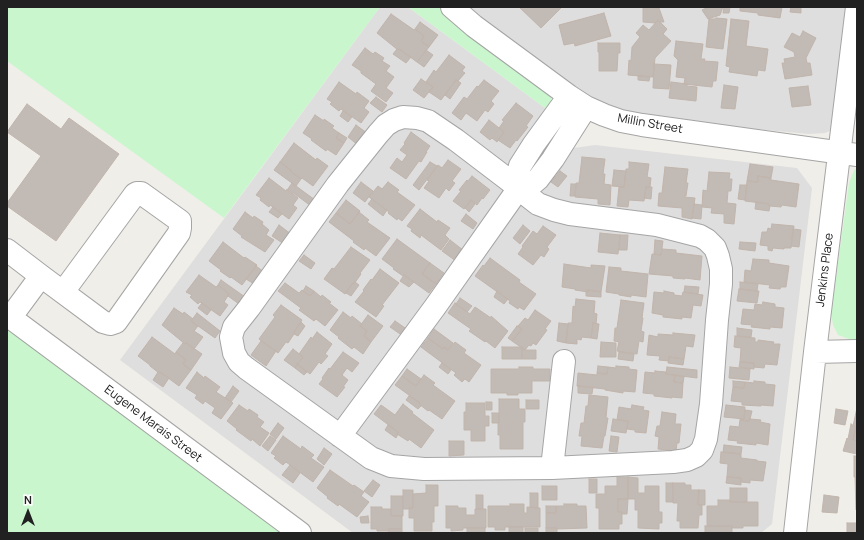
<!DOCTYPE html>
<html>
<head>
<meta charset="utf-8">
<style>
  body { margin:0 }
  #map { position:relative; width:864px; height:540px; overflow:hidden; background:#f0eee9; font-family:Manrope,sans-serif }
  canvas { display:block }
  .frame { position:absolute; inset:0; border:8px solid #212121; pointer-events:none }
  .north { position:absolute; left:8px; top:492px; width:40px; height:40px; -webkit-text-stroke:3px #fff; paint-order:stroke; rotate:0deg; font-size:11px; font-weight:700; line-height:16px; text-align:center; color:#212121 }
  .north::after { content:''; display:block; margin:auto; width:14px; height:18px; background:#212121; clip-path:polygon(50% 0,100% 100%,50% 72%,0 100%) }
</style>
</head>
<body>
<div id="map">
<canvas width="864" height="540"></canvas>
<div class="frame"></div>
<div class="north">N</div>
</div>
<script>
const ctx = document.querySelector('canvas').getContext('2d');
ctx.lineJoin = 'round';
function fillPath(path, color) { ctx.fillStyle = color; ctx.fill(path, 'evenodd'); }
const poly = rows => new Path2D(rows.map(r => 'M' + r).join(''));
function strokePath(path, color, width, dash) { ctx.strokeStyle = color; ctx.lineWidth = width; ctx.lineCap = dash ? 'butt' : 'round'; ctx.setLineDash(dash || []); ctx.stroke(path); }
function write(font, color, halo, rows, align = 'center') {
  ctx.font = font + ' Manrope,sans-serif'; ctx.lineWidth = 3; ctx.setLineDash([]); ctx.textBaseline = 'middle'; ctx.strokeStyle = halo; ctx.fillStyle = color; for (const [text, x, y, turn = 0] of rows) {
    ctx.save(); ctx.translate(x, y); ctx.rotate((+turn || 0) * Math.PI / 180); ctx.textAlign = isNaN(turn) ? turn : align; if (halo) ctx.strokeText(text, 0, 0); ctx.fillText(text, 0, 0); ctx.restore();
  }
}
const residential = poly([
  [380,7,408,7,545,108,546,114,527,139,561,164,574,148,595,145,797,168,812,188,772,524,761,533,353,533,120,360],
  [465,7,848,7,833,127,830,131,825,133,809,134,733,127,637,115,604,105,585,94]
]);
const park = poly([
  [7,7,380,7,224,218,7,61],
  [408,7,442,7,551,93,551,103,546,114,545,108],
  [857,168,857,340,849,339,838,335,833,325,831,313,849,183,854,170],
  [7,330,19,336,282,533,7,533]
]);
const building = poly([
  [519,7,562,7,541,28,519,7],
  [643,7,659,8,664,22,659,22,658,20,655,23,643,22,643,7],
  [708,7,723,7,720,15,708,19,702,10,708,7],
  [724,7,730,7,729,13,723,13,724,7],
  [740,7,782,7,780,18,758,15,758,13,740,11,740,7],
  [791,7,801,7,801,13,790,12,791,7],
  [604,13,611,36,575,46,574,43,564,45,559,25,604,13],
  [391,14,414,30,415,29,424,36,421,41,429,47,417,62,399,49,398,50,377,33,391,14],
  [716,18,727,19,723,49,706,47,709,19,715,19,716,18],
  [731,19,749,21,746,46,768,49,765,71,758,70,757,76,729,72,730,67,726,66,731,19],
  [658,20,667,29,663,34,671,41,655,58,653,77,628,75,629,60,631,61,632,47,640,37,636,33,643,25,649,30,658,20],
  [420,22,438,35,429,47,421,41,424,36,415,29,420,22],
  [803,31,816,38,806,58,807,63,810,63,812,75,785,79,782,63,785,63,784,59,795,57,794,52,784,47,792,33,800,37,803,31],
  [676,41,703,44,701,59,705,59,704,61,718,62,716,81,713,81,712,87,684,84,685,78,676,77,678,60,674,56,676,41],
  [598,43,620,43,620,53,618,53,617,71,599,71,599,52,598,52,598,43],
  [365,48,373,54,375,52,384,58,382,61,390,66,386,71,394,77,386,88,393,93,386,102,371,91,376,84,361,73,361,71,352,65,365,48],
  [397,49,398,50,399,49,411,57,406,63,393,54,397,49],
  [426,50,433,55,424,67,417,62,426,50],
  [449,55,465,67,462,71,465,73,458,81,456,80,441,100,429,92,433,87,426,82,434,70,436,72,449,55],
  [654,64,671,65,669,89,653,88,654,64],
  [638,76,650,77,649,81,638,80,638,76],
  [421,79,433,87,424,98,413,90,421,79],
  [456,80,461,83,450,99,445,95,456,80],
  [484,80,499,91,491,101,494,104,488,112,485,110,477,121,466,113,461,120,452,113,464,97,467,99,477,86,478,87,484,80],
  [339,82,356,94,357,92,369,101,364,108,369,112,361,123,341,109,339,111,330,104,332,102,327,99,339,82],
  [671,82,687,84,687,86,697,87,696,101,669,98,671,82],
  [724,85,738,87,735,109,721,108,724,85],
  [808,86,811,105,792,107,789,88,808,86],
  [376,97,387,105,382,112,370,103,376,97],
  [516,103,533,116,526,126,528,127,517,141,516,140,510,148,498,140,504,132,499,128,504,121,502,120,516,103],
  [27,104,61,129,69,118,119,154,56,241,7,206,7,203,41,156,7,132,27,104],
  [343,111,352,117,348,122,340,116,343,111],
  [315,115,324,121,324,119,334,126,332,128,339,133,336,138,344,143,336,155,327,149,326,151,311,140,312,139,303,133,315,115],
  [489,120,504,132,497,142,492,138,490,140,480,132,489,120],
  [356,125,367,133,358,145,348,137,356,125],
  [411,132,430,146,426,152,427,152,421,162,419,161,406,179,390,168,397,158,402,162,407,155,400,150,405,144,404,143,411,132],
  [339,133,347,138,344,143,336,138,339,133],
  [294,143,316,160,317,158,328,166,313,186,302,178,301,179,291,172,292,171,280,162,294,143],
  [582,157,605,159,603,174,605,174,604,184,611,185,610,205,598,204,598,199,575,197,576,183,579,183,582,157],
  [448,160,461,169,452,181,455,183,449,191,446,188,439,198,424,188,429,181,427,180,438,165,442,168,448,160],
  [280,162,292,171,291,172,301,179,296,186,274,170,280,162],
  [430,162,437,166,419,190,413,185,430,162],
  [629,162,649,164,647,177,651,178,650,187,646,187,644,201,629,200,628,207,617,206,619,187,624,187,626,169,629,169,629,162],
  [750,164,773,167,771,178,758,176,758,182,747,181,750,164],
  [665,167,688,169,686,183,688,183,686,196,685,196,684,197,695,198,692,219,682,217,682,208,658,206,659,193,662,193,665,167],
  [614,170,626,171,624,187,612,186,614,170],
  [560,171,567,176,558,187,551,182,560,171],
  [709,172,730,173,729,179,732,179,731,191,728,191,727,203,736,204,734,224,724,223,724,214,711,213,712,208,702,207,703,190,707,191,709,172],
  [472,176,490,190,483,199,482,198,477,205,471,200,464,209,453,201,461,191,459,190,467,180,468,181,472,176],
  [758,176,771,178,771,180,799,184,796,207,782,205,781,207,770,206,768,205,769,204,745,201,747,181,758,182,758,176],
  [269,178,286,191,287,189,298,198,293,205,297,208,289,219,270,205,269,207,260,200,261,198,256,195,269,178],
  [361,182,373,191,365,202,353,193,361,182],
  [388,182,399,190,397,192,415,205,402,221,398,218,397,220,388,213,389,212,369,197,378,186,382,189,388,182],
  [292,183,315,200,311,206,288,189,292,183],
  [571,184,576,184,575,196,570,196,571,184],
  [740,185,747,185,745,200,738,199,740,185],
  [646,187,652,187,651,199,644,198,646,187],
  [372,199,387,210,383,216,368,204,372,199],
  [346,200,360,211,350,224,336,213,346,200],
  [471,200,475,204,469,212,465,208,471,200],
  [756,202,769,204,768,205,770,206,769,211,755,209,756,202],
  [694,204,702,205,701,219,692,218,694,204],
  [273,207,282,214,278,218,269,212,273,207],
  [420,209,437,222,438,220,450,228,445,235,449,239,441,250,421,235,420,238,411,231,412,229,407,226,420,209],
  [245,212,253,218,254,216,263,222,262,224,269,230,266,235,274,240,265,252,241,237,242,236,233,229,245,212],
  [359,212,369,220,367,222,390,238,376,256,365,248,364,250,353,242,354,241,329,222,336,213,350,224,359,212],
  [466,214,477,223,473,229,461,221,466,214],
  [772,224,794,226,791,248,784,248,784,249,773,248,772,251,768,250,768,246,760,245,762,232,767,232,768,228,771,229,772,224],
  [279,225,291,234,284,244,272,236,279,225],
  [523,225,530,231,520,244,513,238,523,225],
  [543,226,556,235,547,247,549,249,544,257,541,255,533,265,518,254,523,247,522,246,533,231,537,234,543,226],
  [793,229,801,230,799,247,791,246,793,229],
  [600,233,620,235,618,254,598,252,600,233],
  [620,235,628,235,627,250,619,250,620,235],
  [397,239,430,263,422,274,436,284,429,293,404,275,403,276,393,269,394,268,382,259,397,239],
  [450,240,463,250,456,261,442,251,450,240],
  [655,240,663,241,661,255,654,254,655,240],
  [223,242,244,258,245,257,257,265,242,285,231,277,230,278,220,271,221,270,209,261,223,242],
  [740,242,756,243,755,251,739,249,740,242],
  [351,247,370,260,360,273,361,274,354,284,353,283,345,294,324,279,332,268,334,269,351,247],
  [662,249,676,250,676,253,702,256,700,280,685,278,685,279,673,278,673,276,649,274,652,254,661,255,662,249],
  [304,255,315,263,311,269,299,261,304,255],
  [490,258,520,280,519,282,536,294,524,310,519,307,518,309,509,303,510,301,475,276,483,265,484,266,490,258],
  [753,259,769,260,769,263,789,266,786,287,781,287,780,289,769,288,770,285,744,282,745,270,751,271,753,259],
  [430,263,444,273,436,284,422,274,430,263],
  [564,264,591,268,591,265,605,266,601,292,588,290,588,292,575,290,575,289,562,287,564,264],
  [256,266,264,272,254,284,246,279,256,266],
  [609,267,621,268,621,271,648,274,646,297,631,295,631,297,619,295,619,294,606,292,609,267],
  [380,269,399,283,382,305,384,306,376,317,355,302,364,291,363,290,371,279,372,280,380,269],
  [199,275,216,287,218,285,229,294,224,302,228,305,220,316,200,302,198,304,190,297,192,295,186,292,199,275],
  [404,275,414,282,409,287,400,281,404,275],
  [221,280,245,297,239,304,228,296,229,294,218,285,221,280],
  [355,282,359,285,351,296,346,293,353,283,354,284,355,282],
  [740,282,758,284,757,291,740,289,740,282],
  [285,283,299,293,302,290,310,296,314,291,321,297,322,295,331,302,329,303,338,310,325,326,316,319,314,321,299,310,301,308,278,291,285,283],
  [306,286,314,291,310,296,303,291,306,286],
  [685,286,699,287,698,294,684,292,685,286],
  [739,289,759,291,757,303,737,301,739,289],
  [588,290,601,292,601,297,586,296,586,291,588,292,588,290],
  [497,291,508,299,504,304,494,297,497,291],
  [664,291,674,293,674,295,682,296,683,292,703,295,701,306,693,305,691,318,682,317,682,319,663,317,663,315,652,313,654,292,664,293,664,291],
  [460,298,472,306,467,312,456,304,460,298],
  [576,299,595,301,594,313,597,314,596,324,593,323,591,338,582,337,581,340,577,339,577,344,566,343,568,323,572,323,573,306,575,307,576,299],
  [621,300,644,303,642,318,643,318,641,331,644,332,643,342,639,341,637,354,617,351,619,342,614,341,615,328,617,328,621,300],
  [763,302,775,304,775,307,784,308,782,328,770,327,770,329,751,327,752,325,741,324,743,309,754,310,755,304,762,305,763,302],
  [202,303,211,310,207,315,198,308,202,303],
  [455,303,470,314,475,307,491,318,491,316,508,331,495,348,486,341,485,342,469,331,471,329,448,313,455,303],
  [281,305,302,320,294,332,295,332,294,334,288,343,286,342,278,353,259,339,275,317,273,315,281,305],
  [174,308,183,314,184,312,193,319,191,321,198,326,194,331,203,337,194,349,186,343,185,344,162,325,174,308],
  [535,310,551,321,545,329,547,330,536,345,533,343,531,346,529,345,525,350,512,341,522,329,518,326,525,318,528,320,535,310],
  [343,312,351,318,352,316,362,324,360,326,367,331,364,336,371,342,363,354,354,347,352,349,338,338,339,337,330,330,343,312],
  [197,313,220,331,215,338,191,321,197,313],
  [368,315,383,326,371,342,364,336,367,331,360,326,368,315],
  [395,321,408,330,403,336,390,327,395,321],
  [301,322,305,326,298,336,294,334,295,332,294,332,301,322],
  [559,323,568,324,566,343,557,341,559,323],
  [593,323,599,324,597,339,591,338,593,323],
  [517,326,522,329,512,341,508,338,517,326],
  [737,328,752,330,751,337,737,336,737,328],
  [434,329,453,343,448,350,444,347,443,349,428,338,434,329],
  [317,332,332,344,325,354,328,356,321,364,319,362,310,374,297,364,303,357,299,354,311,337,312,339,317,332],
  [673,333,695,335,693,347,686,346,684,359,669,357,669,361,659,360,660,356,647,355,649,335,658,337,658,334,673,335,673,333],
  [735,336,755,338,755,342,758,342,758,340,774,342,773,344,780,344,777,365,765,364,764,368,754,367,754,363,740,362,741,348,734,347,735,336],
  [152,337,175,354,176,352,186,360,183,364,191,370,179,386,160,372,159,373,150,366,150,365,138,356,152,337],
  [428,338,443,349,444,347,448,350,455,342,466,350,464,353,481,365,469,382,465,379,462,382,454,375,456,373,421,347,428,338],
  [261,341,276,351,266,366,251,355,261,341],
  [601,342,616,343,616,357,600,357,601,342],
  [183,343,185,344,186,343,202,354,191,370,183,364,186,360,176,352,183,343],
  [502,347,521,347,522,348,522,359,502,359,502,347],
  [522,348,525,350,536,350,536,359,522,359,522,348],
  [293,349,303,357,295,368,284,360,293,349],
  [343,352,359,363,352,372,347,368,342,375,348,380,343,387,345,387,337,397,319,384,323,379,322,378,329,368,330,369,343,352],
  [619,352,634,354,633,361,618,359,619,352],
  [669,357,684,359,683,365,668,363,669,357],
  [740,362,754,363,754,369,739,367,740,362],
  [442,363,451,370,448,374,439,367,442,363],
  [297,364,307,372,304,375,295,368,297,364],
  [598,366,608,367,607,374,597,373,598,366],
  [616,366,629,367,629,369,637,370,635,392,623,391,623,393,605,390,605,389,577,386,578,373,597,375,597,373,607,374,608,367,616,368,616,366],
  [519,367,533,367,533,369,550,369,550,381,532,381,532,393,518,393,518,395,507,395,507,393,491,393,491,369,519,369,519,367],
  [667,367,697,370,697,378,666,374,667,367],
  [730,367,750,369,749,380,729,378,730,367],
  [407,369,421,379,416,386,402,376,407,369],
  [655,371,666,372,666,374,675,375,674,382,683,383,682,398,672,397,672,398,654,396,654,394,643,393,645,372,655,373,655,371],
  [158,372,159,373,160,372,169,378,163,387,153,380,158,372],
  [197,372,204,378,205,376,220,387,216,392,233,403,221,419,212,413,215,408,205,401,203,404,195,398,197,395,186,388,197,372],
  [424,375,435,383,433,385,455,401,442,419,429,410,428,411,419,404,420,403,395,385,402,376,416,386,424,375],
  [675,375,684,377,683,383,674,382,675,375],
  [733,381,745,382,744,388,733,387,733,381],
  [754,381,765,382,765,384,775,385,773,406,761,405,761,406,742,405,742,402,731,401,733,387,744,388,745,382,754,383,754,381],
  [233,386,239,391,231,402,225,398,233,386],
  [578,386,593,387,592,394,578,393,578,386],
  [589,395,608,397,606,418,608,418,605,436,604,436,602,448,581,446,582,436,579,436,581,423,584,423,586,406,588,406,589,395],
  [409,396,420,403,419,404,421,406,418,409,406,400,409,396],
  [499,399,519,399,519,409,525,409,525,422,523,422,523,449,500,449,500,435,498,435,498,423,499,423,499,399],
  [526,400,539,400,539,409,526,409,526,400],
  [486,402,492,402,492,410,486,410,486,402],
  [466,403,485,403,485,416,489,416,489,426,485,426,485,441,471,441,471,430,464,430,464,412,466,412,466,403],
  [403,404,413,412,412,413,434,430,421,448,409,439,408,441,397,434,398,432,374,414,381,405,395,415,403,404],
  [239,405,248,411,249,409,258,415,257,417,264,422,260,427,269,433,260,446,252,439,251,441,236,430,237,429,227,421,239,405],
  [632,405,644,407,643,410,649,411,646,433,635,432,635,430,627,429,628,421,617,420,619,407,631,409,632,405],
  [726,405,745,407,744,419,724,417,726,405],
  [857,408,857,441,853,440,856,427,853,426,857,408],
  [836,409,848,411,845,425,834,423,836,409],
  [745,410,752,411,750,419,749,421,740,420,740,419,744,419,745,410],
  [662,412,676,414,675,424,681,424,679,443,677,443,676,451,658,449,659,437,655,436,657,426,660,426,662,412],
  [492,413,499,413,499,423,492,423,492,413],
  [613,419,628,421,626,433,611,431,613,419],
  [750,419,761,420,760,422,770,424,768,445,756,443,756,445,737,443,738,441,728,440,730,426,739,427,740,420,749,421,750,419],
  [278,423,284,428,276,439,270,434,278,423],
  [851,424,856,427,853,440,857,441,857,454,843,451,847,438,848,439,851,424],
  [388,425,398,432,397,434,398,434,396,438,385,430,388,425],
  [270,436,276,440,268,451,262,446,270,436],
  [283,436,301,449,302,446,314,455,311,458,324,467,313,482,286,462,283,465,274,458,276,456,271,453,283,436],
  [611,436,619,437,617,452,609,451,611,436],
  [449,441,464,441,464,455,449,456,449,441],
  [724,445,742,447,741,454,723,452,724,445],
  [324,448,332,454,324,465,317,459,324,448],
  [721,452,741,454,741,458,757,460,757,461,766,462,763,481,750,480,750,483,741,482,741,478,727,477,728,464,720,463,721,452],
  [854,456,857,456,857,510,856,510,855,477,854,477,854,456],
  [290,465,300,473,293,483,282,475,290,465],
  [330,470,353,486,354,485,364,492,361,496,369,502,357,517,339,504,338,506,327,498,328,497,317,488,330,470],
  [617,477,628,477,628,499,618,499,618,512,622,512,622,524,619,524,619,529,599,529,599,508,596,508,596,494,605,494,605,486,617,486,617,477],
  [628,477,638,478,638,493,645,493,645,486,659,486,659,512,662,512,662,523,659,523,659,529,638,528,638,510,635,510,635,499,628,499,628,477],
  [727,477,741,478,741,485,726,483,727,477],
  [589,479,597,479,597,493,589,493,589,479],
  [373,480,380,485,372,497,364,491,373,480],
  [666,483,673,483,673,502,666,502,666,483],
  [673,483,685,483,685,485,691,485,691,490,699,490,698,505,702,505,702,515,699,515,698,528,680,528,680,521,677,521,678,503,673,503,673,483],
  [426,485,438,485,438,506,434,506,434,522,432,522,432,531,414,531,414,518,409,518,409,508,413,508,413,494,426,493,426,485],
  [542,486,557,486,557,500,542,500,542,486],
  [730,488,747,488,747,502,730,502,730,488],
  [403,490,413,490,413,508,409,508,409,509,403,509,403,490],
  [699,490,705,490,705,505,698,505,699,490],
  [530,493,538,493,538,508,530,507,530,493],
  [476,495,483,495,483,509,476,509,476,495],
  [824,495,839,497,837,513,822,512,824,495],
  [391,496,403,496,403,516,391,516,391,496],
  [618,499,628,499,627,514,622,514,622,512,618,512,618,499],
  [718,500,730,500,730,502,758,502,758,526,743,526,743,528,732,528,732,526,707,526,707,506,718,506,718,500],
  [510,504,524,504,524,513,527,513,527,507,540,508,540,527,505,527,505,530,495,530,495,527,488,527,488,506,510,506,510,504],
  [564,504,577,504,577,506,586,506,587,528,557,529,557,528,546,528,546,513,556,513,556,506,564,506,564,504],
  [446,506,458,506,458,508,466,508,466,515,475,515,475,509,486,509,486,528,463,528,463,530,451,531,451,528,446,528,446,506],
  [546,506,556,506,556,513,546,513,546,506],
  [371,507,382,507,382,509,391,509,391,516,402,516,402,529,389,529,389,531,377,531,377,529,371,529,371,507],
  [368,516,369,523,361,523,360,517,368,516],
  [847,523,857,523,857,533,847,533,847,523],
  [705,526,732,526,732,533,705,533,705,526],
  [509,527,523,527,523,533,509,533,509,527],
  [467,528,485,528,485,533,467,533,467,528],
  [525,528,538,528,538,533,525,533,525,528],
  [546,528,557,528,557,533,546,533,546,528],
  [389,529,402,529,402,533,388,533,389,529]
]);
const minor = poly([
  [452,7,474,26,569,96,586,107,604,115,621,121,642,125,857,155],
  [519,188,529,197,538,204,554,210,570,214,657,225,700,236,707,240,715,248,718,256,721,269,721,284,717,320,711,404,706,439,702,450,696,456,687,460,673,462,552,468,424,469,391,466,371,458,246,368,239,362,234,353,231,337,234,327,249,308,338,184,378,134,386,125,394,120,403,117,417,118,428,121,456,140,519,188,531,185,538,179,553,159,586,107],
  [7,250,41,276,103,322,110,324,116,322,179,233,180,228,180,221,141,193,137,193,135,194,63,292],
  [7,315,300,533],
  [10,318,41,276],
  [815,352,857,351],
  [340,436,435,307,519,188,518,174,520,166,534,144,569,96],
  [552,468,564,361],
  [795,533,815,352,857,7]
]);
const streetNames = [
  ["Millin Street",650,124,10],
  ["Jenkins Place",825,270,-83],
  ["Eugene Marais Street",153,424,37]
];
fillPath(residential, '#dfdede');
fillPath(park, '#caf6ce');
fillPath(building, '#c1bab5');
strokePath(building, '#c1b5ac', 1);
strokePath(minor, '#a5a5a5', 24);
strokePath(minor, '#fff', 22);
write('12px', '#212121', '#fff', streetNames);
</script>
</body>
</html>
